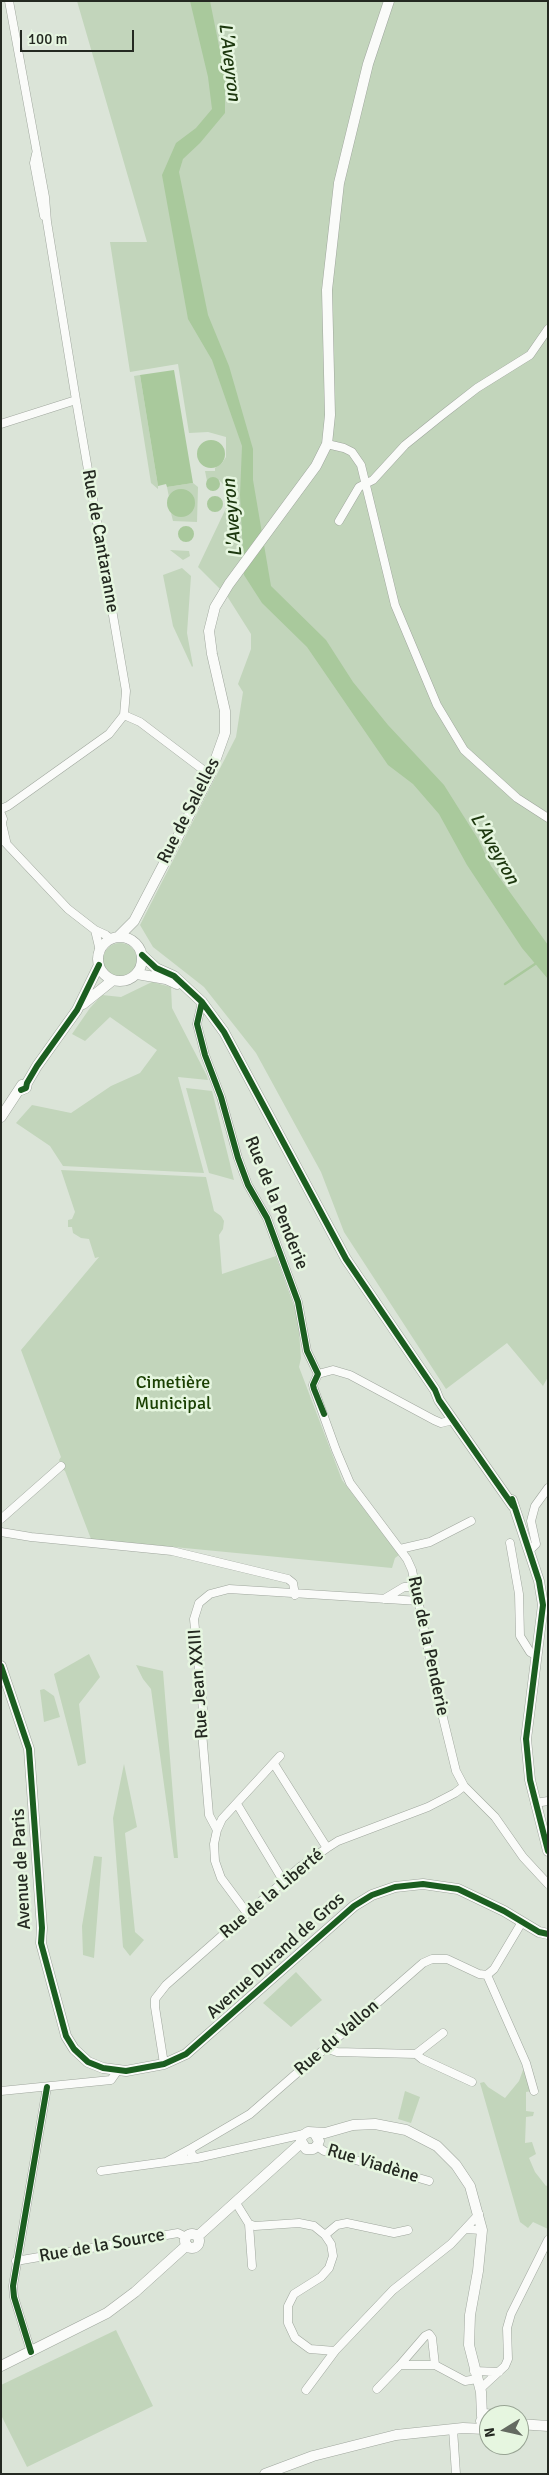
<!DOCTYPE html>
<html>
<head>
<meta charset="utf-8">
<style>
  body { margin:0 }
  #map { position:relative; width:549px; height:2475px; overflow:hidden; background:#dbe4d8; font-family:Signika,sans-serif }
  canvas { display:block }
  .frame { position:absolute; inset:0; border:2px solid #242921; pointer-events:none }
  .north { position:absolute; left:479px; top:2405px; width:50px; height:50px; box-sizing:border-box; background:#e6f6e0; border:1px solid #98a494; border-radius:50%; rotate:261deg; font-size:14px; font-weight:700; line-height:20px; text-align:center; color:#242921 }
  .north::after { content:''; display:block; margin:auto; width:18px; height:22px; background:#646a61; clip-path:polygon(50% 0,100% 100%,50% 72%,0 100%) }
  .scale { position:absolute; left:20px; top:30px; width:114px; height:22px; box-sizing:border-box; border:2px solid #242921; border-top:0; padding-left:6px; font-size:15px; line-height:18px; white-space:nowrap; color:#242921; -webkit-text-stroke:4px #e6f6e0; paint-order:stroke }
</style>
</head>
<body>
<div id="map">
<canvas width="549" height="2475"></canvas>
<div class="frame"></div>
<div class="north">N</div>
<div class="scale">100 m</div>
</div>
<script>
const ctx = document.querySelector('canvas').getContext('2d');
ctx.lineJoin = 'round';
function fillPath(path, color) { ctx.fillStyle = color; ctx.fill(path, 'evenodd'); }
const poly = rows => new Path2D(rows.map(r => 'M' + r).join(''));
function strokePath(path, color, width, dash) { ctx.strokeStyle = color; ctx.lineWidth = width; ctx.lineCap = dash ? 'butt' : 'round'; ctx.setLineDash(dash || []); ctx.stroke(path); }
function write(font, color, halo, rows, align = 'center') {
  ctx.font = font + ' Signika,sans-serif'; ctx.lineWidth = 5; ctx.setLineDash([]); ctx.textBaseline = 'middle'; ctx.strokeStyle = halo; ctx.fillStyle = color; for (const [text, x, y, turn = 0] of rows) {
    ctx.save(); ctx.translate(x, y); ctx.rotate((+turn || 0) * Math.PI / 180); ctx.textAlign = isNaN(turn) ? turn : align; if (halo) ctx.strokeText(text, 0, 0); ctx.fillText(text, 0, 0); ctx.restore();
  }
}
const green = poly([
  [77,1,548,1,548,1377,543,1386,507,1343,446,1389,344,1232,321,1172,256,1053,204,987,153,947,140,925,236,737,243,692,238,684,251,649,251,634,227,596,198,567,229,502,228,489,219,480,207,481,205,471,215,471,215,468,222,463,226,457,226,437,208,432,189,433,178,364,130,372,110,242,147,242],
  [140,375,158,486,158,489,151,483,134,376],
  [193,483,198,487,197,522,173,521,171,513,174,515,170,494,169,497,167,487],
  [170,550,189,551,190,556,183,560],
  [182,568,191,576,187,633,193,666,192,667,173,626,163,575],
  '103 960a17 17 0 1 1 34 0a17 17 0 1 1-34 0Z',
  [152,982,171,987,172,1008,207,1076,208,1080,178,1077,204,1173,63,1166,50,1146,16,1123,32,1105,71,1113,111,1086,140,1073,157,1050,110,1017,85,1041,72,1034,90,1008,102,995,121,997],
  [186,1088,212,1091,234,1180,209,1173],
  [61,1170,206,1177,214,1211,221,1216,224,1221,223,1229,219,1235,222,1274,276,1256,298,1317,301,1358,299,1367,342,1480,399,1555,395,1558,392,1568,91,1539,65,1471,62,1469,59,1460,61,1457,21,1350,99,1257,95,1258,89,1239,81,1238,73,1233,72,1227,68,1227,68,1220,72,1219,75,1212],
  [89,1654,100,1677,79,1704,86,1763,78,1766,54,1674],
  [136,1665,163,1671,178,1858,174,1858,151,1689,143,1679],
  [44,1689,54,1696,60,1717,44,1722,40,1690],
  [124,1764,137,1827,125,1833,135,1932,144,1940,130,1956,123,1947,113,1818],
  [94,1856,102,1857,94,1958,83,1955,82,1926],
  [296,1972,322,2000,291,2027,263,2003],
  [523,2070,526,2072,531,2091,526,2092,526,2111,534,2112,533,2116,526,2117,525,2143,532,2142,536,2154,529,2158,535,2172,546,2186,548,2185,548,2229,533,2222,528,2228,520,2222,480,2083,484,2082,488,2087,505,2098,519,2081],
  [405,2091,420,2097,411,2123,398,2119],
  [116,2330,153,2406,27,2467,1,2415,1,2385]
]);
const water = poly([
  [190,1,210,1,225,76,225,113,200,143,183,159,179,172,208,315,229,366,253,449,253,480,271,586,326,640,353,682,388,725,444,785,478,839,491,866,548,945,548,979,522,948,467,865,439,814,413,784,388,765,307,647,262,603,244,575,240,495,242,446,212,360,188,319,162,175,176,143,196,128,212,109,208,77],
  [174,370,193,483,167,487,166,484,158,486,140,375],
  '197 454a14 14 0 1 1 28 0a14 14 0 1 1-28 0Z',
  '206 484a7 7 0 1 1 14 0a7 7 0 1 1-14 0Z',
  '167 503a14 14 0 1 1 28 0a14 14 0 1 1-28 0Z',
  '207 504a8 8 0 1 1 16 0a8 8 0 1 1-16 0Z',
  '178 534a8 8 0 1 1 16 0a8 8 0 1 1-16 0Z'
]);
const stream = poly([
  [505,984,535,964]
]);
const street = poly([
  [36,154,34,163,44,216],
  [1,424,76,400],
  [327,444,344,448,352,452,361,465,395,605,437,705,464,750,517,798,548,818],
  [339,521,359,487,373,480,405,445,441,416,477,388,530,355,548,329],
  [124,715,140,722,210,775],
  [1,809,8,806,109,734,124,715,126,691,76,400,47,222,45,197,9,1],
  [1,814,3,819,1,825],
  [2,824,6,841],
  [1,838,68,909,95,930,106,935,111,939],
  [95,930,100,951],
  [202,1002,197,1024,205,1055,221,1097,238,1158,248,1185,267,1218,298,1302,307,1351,318,1374,313,1385,314,1389,336,1450,350,1483,407,1559,412,1570,436,1689,456,1771,464,1786,495,1817,523,1857,548,1884],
  [318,1374,333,1370,350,1375,434,1420,441,1423,453,1420],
  [1,1519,61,1466],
  [1,1532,31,1537,172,1551,288,1579,293,1583,295,1595],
  [510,1543,519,1594,520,1636,530,1652,537,1656],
  [400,1549,430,1542,471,1521],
  [530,1550,536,1544,531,1521,535,1506,548,1488],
  [384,1599,404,1587,416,1587],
  [274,1764,327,1848],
  [535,1803,548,1801],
  [237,1804,284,1882],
  [217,1830,222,1819,280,1756],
  [247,1913,221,1878,215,1861,214,1844,217,1830,209,1815,202,1732,203,1710,194,1619,199,1603,210,1594,229,1589,419,1601],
  [487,1975,526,2063,534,2091],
  [325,2048,337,2052,416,2054,443,2033],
  [416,2054,422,2059,472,2082],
  [164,2064,155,2007,155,1999,166,1985,300,1867,327,1848,338,1841,428,1807,455,1793,464,1786],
  [1,2091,111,2080,118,2070],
  [304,2134,197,2158,193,2156,191,2152,192,2148,250,2114,423,1963,432,1959,447,1959,479,1974,487,1975,494,1969,522,1922],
  [317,2146,324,2151,429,2181],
  [192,2148,166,2162,197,2158],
  [101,2171,166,2162],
  [236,2203,249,2224,255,2226,299,2223,314,2226,325,2235,331,2244,333,2256,329,2268,321,2277,294,2294,288,2306,288,2323,295,2338,310,2349,335,2351],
  [479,2214,465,2229,482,2230],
  [249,2224,252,2266],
  [325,2235,337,2225,347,2223,394,2233,408,2230],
  [16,2261,178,2233,186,2237],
  [31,2352,14,2297,13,2286,47,2087],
  [400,2365,425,2336,429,2334,432,2338,435,2365],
  [474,2371,499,2372],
  [377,2389,400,2365,435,2365,465,2381,477,2379],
  [480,2389,505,2366,508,2359,507,2328,511,2314,548,2240],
  [306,2390,335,2351,393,2290,451,2244,465,2229],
  [453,2429,456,2474]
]);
const secondary = poly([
  [118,937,134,921,210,775,225,733,225,711,212,654,209,631,215,607,229,584,316,466,327,444,330,415,327,290,339,183,368,64,389,1],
  '98 959a22 22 0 1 1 44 0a22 22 0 1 1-44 0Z',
  [142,955,156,968,174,976,202,1002,224,1032,346,1259,435,1390,439,1400,513,1506],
  [137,974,166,979,177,984],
  [83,1004,113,980],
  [21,1090,26,1088,27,1083,37,1066,77,1010,99,965],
  [1,1117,22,1085],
  [512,1500,539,1581,543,1605,526,1739,530,1780,548,1851],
  [1,1666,29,1749,42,1928,41,1943,66,2036,74,2049,88,2062,103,2068,126,2071,164,2064,186,2054,354,1906,372,1895,395,1887,423,1884,458,1889,504,1911,539,1932,548,1934],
  [315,2134,319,2141,317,2146,313,2149,306,2149,301,2141,302,2136,308,2132,325,2133,353,2125,375,2124,406,2130,437,2146,456,2165,470,2186,482,2230,478,2271,470,2315,469,2345,481,2392,482,2416],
  '185 2241a7 7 0 1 1 14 0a7 7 0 1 1-14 0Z',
  [198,2236,301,2143],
  [1,2366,107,2313,135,2292,187,2245],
  [481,2421,485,2414,494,2415],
  [519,2424,548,2426],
  [265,2474,313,2456,396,2435,463,2428,485,2429]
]);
const cycleway = poly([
  [142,955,156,968,174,976,202,1002,224,1032,346,1259,435,1390,439,1400,513,1506],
  [202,1002,197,1024,205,1055,221,1097,238,1158,248,1185,267,1218,298,1302,307,1351,318,1374,313,1385,314,1389,324,1414],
  [21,1090,26,1088,27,1083,37,1066,77,1010,99,965],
  [512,1499,539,1581,543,1605,526,1739,530,1780,548,1851],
  [1,1666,29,1749,42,1928,41,1943,66,2036,74,2049,88,2062,103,2068,126,2071,164,2064,186,2054,354,1906,372,1895,395,1887,423,1884,458,1889,504,1911,539,1932,548,1934],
  [31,2352,14,2297,13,2286,47,2087]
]);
const streetNames = [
  ["Rue de Cantaranne",100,541,80],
  ["Rue de Salelles",189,811,-63],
  ["Rue de la Penderie",276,1203,68],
  ["Rue de la Penderie",428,1646,78],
  ["Rue Jean XXIII",199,1684,-94],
  ["Avenue de Paris",22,1869,-93],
  ["Rue de la Liberté",272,1894,-40],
  ["Avenue Durand de Gros",276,1956,-42],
  ["Rue du Vallon",337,2038,-41],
  ["Rue Viadène",373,2164,17],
  ["Rue de la Source",102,2246,-10]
];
const parkNames = [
  ["Cimetière",173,1383],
  ["Municipal",173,1404]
];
const waterNames = [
  ["L'Aveyron",229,62,83],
  ["L'Aveyron",233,518,-95],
  ["L'Aveyron",494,849,60]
];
fillPath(green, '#c2d5bb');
fillPath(water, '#a9c99c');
strokePath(stream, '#a9c99c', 2.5);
strokePath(street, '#9fa69d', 9);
strokePath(secondary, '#9fa69d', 11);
strokePath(street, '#fafbf9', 8);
strokePath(secondary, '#fafbf9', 10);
strokePath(cycleway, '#1b5e20', 6);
write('18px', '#242921', '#e6f6e0', streetNames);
write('18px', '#1a4002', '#e6f6e0', parkNames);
write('italic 19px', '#1c370e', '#e6f6e0', waterNames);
</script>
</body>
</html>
